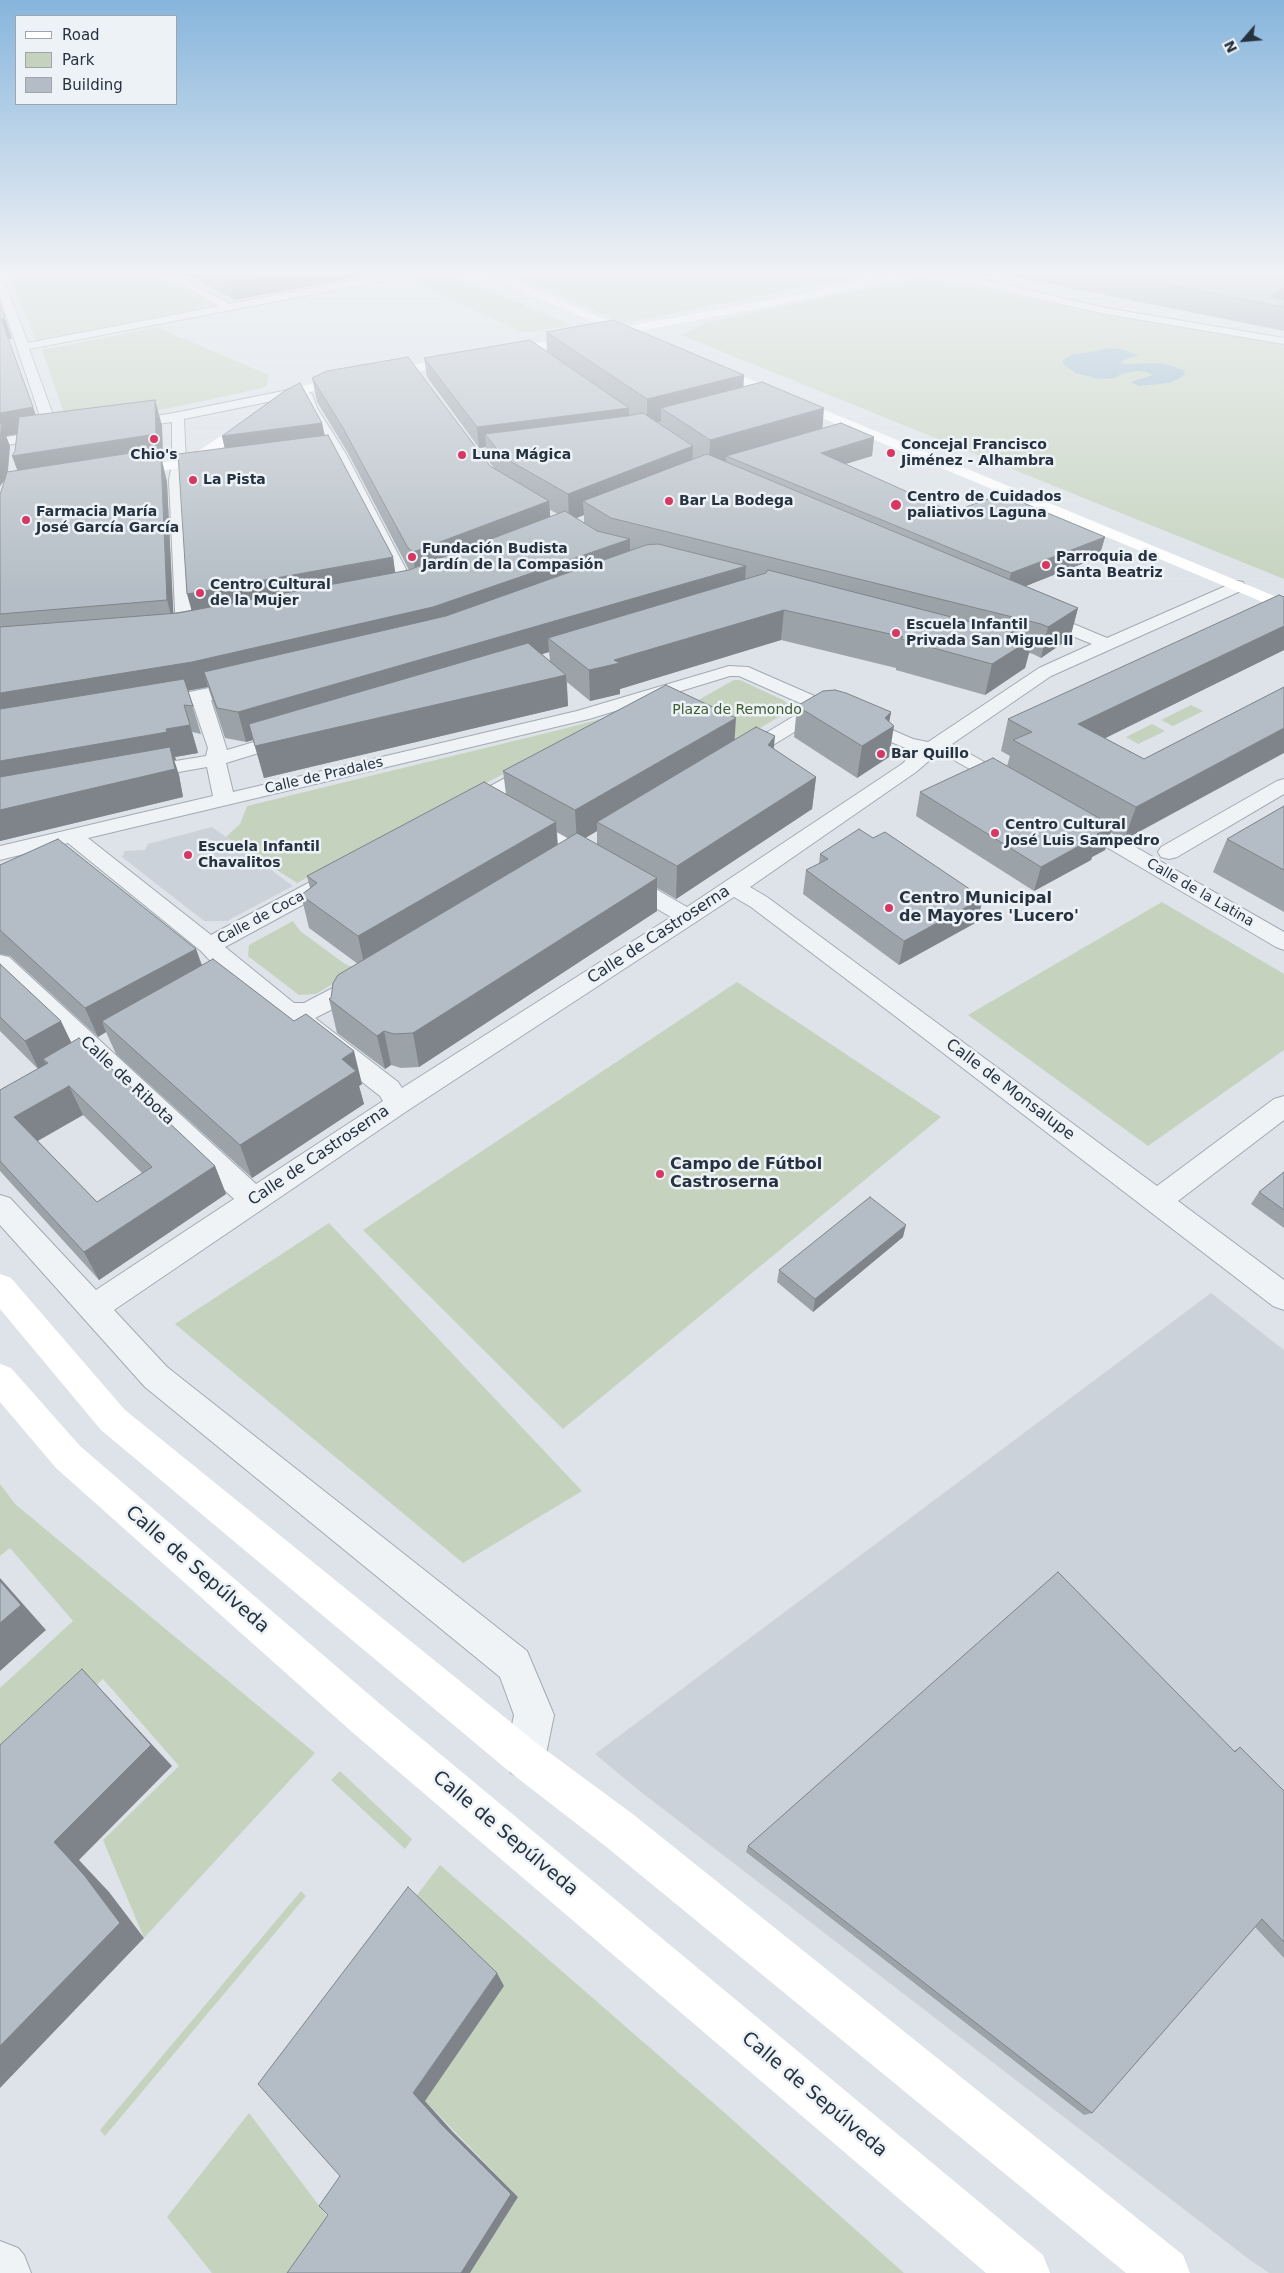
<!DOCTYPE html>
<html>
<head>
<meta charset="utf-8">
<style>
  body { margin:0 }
  #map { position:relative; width:1284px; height:2273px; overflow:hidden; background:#dde3e8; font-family:"DejaVu Sans",sans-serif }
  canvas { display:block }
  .legend { position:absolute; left:15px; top:15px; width:162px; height:90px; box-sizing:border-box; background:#edf2f6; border:1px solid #9da5ad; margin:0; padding:6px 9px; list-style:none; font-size:15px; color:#263240 }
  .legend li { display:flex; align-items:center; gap:10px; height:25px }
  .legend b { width:25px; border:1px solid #9da5ad }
  .north { position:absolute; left:1219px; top:15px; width:50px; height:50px; -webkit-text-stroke:4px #edf2f6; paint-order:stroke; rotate:243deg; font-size:14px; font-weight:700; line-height:20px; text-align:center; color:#263240 }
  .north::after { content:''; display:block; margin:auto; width:18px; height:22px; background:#263240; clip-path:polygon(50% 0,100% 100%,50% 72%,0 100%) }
</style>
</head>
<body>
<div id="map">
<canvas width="1284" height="2273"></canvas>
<ul class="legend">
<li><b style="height:6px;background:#fff"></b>Road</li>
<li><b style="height:14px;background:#c5d3be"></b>Park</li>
<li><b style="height:14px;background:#b4bdc5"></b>Building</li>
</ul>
<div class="north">N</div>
</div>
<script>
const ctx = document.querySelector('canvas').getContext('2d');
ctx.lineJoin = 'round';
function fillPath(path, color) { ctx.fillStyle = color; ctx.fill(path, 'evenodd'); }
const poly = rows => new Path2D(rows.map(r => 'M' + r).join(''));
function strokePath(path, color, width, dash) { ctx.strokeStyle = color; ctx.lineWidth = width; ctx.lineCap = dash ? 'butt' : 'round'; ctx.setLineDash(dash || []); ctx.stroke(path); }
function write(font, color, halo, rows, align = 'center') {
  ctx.font = font + ' "DejaVu Sans",sans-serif'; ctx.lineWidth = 5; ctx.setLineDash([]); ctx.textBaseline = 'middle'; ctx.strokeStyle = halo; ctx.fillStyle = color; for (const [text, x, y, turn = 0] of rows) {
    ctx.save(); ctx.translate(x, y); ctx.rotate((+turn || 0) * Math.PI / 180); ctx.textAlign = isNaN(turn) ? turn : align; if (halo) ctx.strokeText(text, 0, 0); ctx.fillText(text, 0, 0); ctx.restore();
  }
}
const built = poly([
  [212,827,226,837,293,886,227,921,204,921,122,857,125,851,145,850,148,844],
  [1211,1293,1284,1350,1284,2273,1269,2273,1250,2260,641,1792,595,1754]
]);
const green = poly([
  [8,273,154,273,214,305,36,341],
  [446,273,572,325,525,333,407,280],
  [503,273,876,273,624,323],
  [923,276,1090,312,1284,345,1284,579,681,335,705,323],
  [157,327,269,375,266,387,176,407,68,425,42,350],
  [734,680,740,680,783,700,788,704,789,711,736,742,675,713],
  [1191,705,1203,711,1173,726,1161,720],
  [615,715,297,883,226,837,240,824,247,806,563,729],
  [1152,724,1165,731,1138,744,1126,737],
  [1162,902,1284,974,1284,1050,1148,1146,968,1015],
  [293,921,300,931,345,964,358,969,316,994,299,995,248,956,249,945],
  [737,982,941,1117,563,1429,363,1230],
  [329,1223,582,1491,463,1563,175,1324],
  [0,1484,15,1504,315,1753,144,1938,103,1840,179,1766,103,1679,0,1774,0,1688,73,1621,10,1548,0,1556],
  [340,1771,412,1839,405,1849,331,1780],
  [440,1865,726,2114,904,2273,470,2273,518,2197,424,2100,503,1986,414,1899],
  [301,1891,306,1896,105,2136,100,2130],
  [249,2113,336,2228,305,2273,212,2273,167,2217]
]);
const water = poly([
  [1108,348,1121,349,1139,355,1121,361,1123,364,1162,363,1184,370,1185,374,1180,378,1169,383,1139,386,1131,382,1153,375,1145,372,1136,371,1121,374,1115,378,1098,379,1076,373,1063,364,1063,360,1073,354,1097,351]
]);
const street = poly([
  [160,273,172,273,227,302,228,304,393,273,413,273,408,276,29,349,60,434,53,438,0,446,0,438,45,431,0,297,0,280,5,283,28,343,219,306,160,273],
  [939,273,955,273,1106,308,1284,338,1284,344,1106,314,997,290,940,275,939,273],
  [293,389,297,390,299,393,297,396,184,419,186,464,183,480,194,632,191,636,179,636,176,632,169,480,172,464,172,422,122,429,115,425,122,421,174,413,293,389],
  [306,390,312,394,317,408,346,454,410,577,420,589,418,593,406,593,395,580,332,454,305,408,300,394,306,390],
  [1237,581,1243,582,1245,586,1243,590,1051,676,952,744,1017,780,1020,784,1017,788,1010,790,1003,788,945,755,937,754,916,772,750,887,767,897,1157,1186,1274,1099,1284,1096,1284,1120,1178,1201,1284,1280,1284,1310,1273,1306,891,1013,751,907,734,897,407,1111,114,1310,167,1367,527,1651,554,1715,545,1759,539,1773,525,1779,511,1773,505,1759,514,1715,500,1677,145,1387,0,1225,0,1195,10,1198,96,1290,234,1199,0,977,0,955,9,957,256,1184,383,1101,380,1096,219,970,201,951,68,843,0,860,0,846,213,796,207,767,139,779,132,777,129,773,132,769,139,767,206,756,208,748,193,704,155,711,148,709,146,705,148,701,155,699,248,680,255,682,257,686,255,690,211,700,227,750,291,731,298,733,301,737,298,741,226,763,233,792,577,711,729,666,748,667,913,739,928,742,1039,668,1092,644,1033,620,1030,616,1033,612,1045,612,1107,638,1237,581],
  [730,676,739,676,809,707,736,751,733,755,736,759,743,761,750,759,824,714,915,752,902,764,687,907,534,819,526,818,518,819,515,824,518,829,671,917,402,1088,398,1082,315,1018,370,990,373,984,370,978,361,976,352,978,304,1003,294,1003,225,947,341,884,344,879,341,874,333,872,325,874,211,935,88,838,589,719,730,676],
  [538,762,545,764,548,768,545,772,473,811,466,813,459,811,456,807,459,803,531,764,538,762],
  [1284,779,1284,794,1177,857,1169,859,1161,857,1158,852,1161,847,1277,781,1284,779],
  [1076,815,1083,817,1284,932,1284,950,1276,947,1069,825,1065,821,1069,817,1076,815],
  [0,2241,18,2248,24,2255,31,2273,0,2273,0,2241]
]);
const secondary = poly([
  [480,273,493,273,624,327,797,295,894,273,912,273,907,276,797,301,501,357,495,353,497,350,611,329,480,273],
  [461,356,465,357,467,360,465,363,316,390,297,396,204,460,179,468,127,477,120,473,122,470,176,460,194,454,289,390,314,383,461,356],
  [711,363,1284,600,1284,611,707,370,705,367,711,363],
  [0,1274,11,1278,125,1410,539,1745,634,1815,1183,2255,1190,2273,1126,2273,604,1845,511,1773,101,1430,0,1309,0,1274],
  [0,1364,11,1368,80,1446,380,1704,1043,2255,1050,2273,986,2273,352,1732,56,1468,0,1402,0,1364]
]);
const wall = poly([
  [184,273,379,273,234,300],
  [995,273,1284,273,1284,331],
  [0,304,12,339,8,339,36,415,155,400,162,426,163,461,162,461,167,482,173,613,191,610,225,448,222,436,322,423,325,436,393,557,395,573,409,570,348,453,317,402,312,378,494,468,487,459,486,447,479,448,427,377,424,358,547,351,546,332,744,387,822,429,874,437,872,456,845,464,952,512,1105,537,1099,557,1025,586,1078,608,1070,638,1041,658,1033,654,1029,653,1025,668,985,695,896,670,896,668,781,640,620,689,620,694,590,701,567,682,568,706,264,778,253,740,246,742,225,738,208,687,188,691,201,734,192,732,198,753,175,757,176,760,174,760,179,775,183,797,0,841,0,495,5,480,0,486],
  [17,434,15,451,18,470,8,472,10,446,6,436],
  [550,510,558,514,550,517],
  [584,515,584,523,576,518],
  [549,652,550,661,542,654],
  [1284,597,1284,650,1105,738,1144,759,1284,687,1124,840,1111,832,1105,850,1092,857,1091,860,1034,891,916,816,920,792,1007,766,1010,756,1001,751,1008,719],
  [797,706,891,712,889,722,889,757,857,778,794,737],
  [735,740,773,749,816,777,812,809,676,899,657,888,657,911,419,1067,401,1068,391,1065,385,1069,337,1033,329,999,331,998,358,964,309,928,301,895,310,888,307,876,506,794,503,771],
  [597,831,597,845,585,838],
  [557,832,568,838,558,845],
  [1284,806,1284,912,1213,872,1227,839],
  [873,838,983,898,977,922,899,965,803,894,806,870,819,864,820,854],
  [0,865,196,949,202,965,362,1084,359,1086,364,1104,252,1178,116,1054,106,1032,98,1037,10,956,0,954],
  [0,964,72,1043,215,1166,226,1194,99,1280,0,1171,0,1090,38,1069,0,1031],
  [83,1115,142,1173,97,1202,38,1141],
  [1284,1172,1284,1228,1251,1204,1259,1192],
  [903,1237,813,1312,777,1282,779,1270],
  [1240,1747,1284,1791,1284,1958,1255,1927,1092,2113,1084,2115,746,1852,748,1846,1234,1751]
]);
const shadedWall = poly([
  [258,273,379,273,234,300,230,278],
  [1284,289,1284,306,1268,304,1271,294],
  [5,318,12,339,8,339,1,319],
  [744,375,743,400,661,408,661,421,647,425,647,399],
  [155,400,162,426,163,461,162,461,167,482,174,626,167,600,22,483,12,456],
  [33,407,40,430,6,436,10,446,7,477,0,486,0,413],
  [629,408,629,429,485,434,486,447,479,448,477,427],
  [824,408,822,434,726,456,726,462,709,467,710,440],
  [322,423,327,450,228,463,222,436],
  [874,437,872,456,819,472,821,453],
  [693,446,692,473,583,501,584,515,569,521,568,494],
  [549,501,551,528,416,580,413,552],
  [1105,537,1099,557,1006,594,1011,573],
  [630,539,630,564,436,633,204,672,208,687,0,722,0,693],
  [393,557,397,585,195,623,187,594],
  [746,566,744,594,548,638,549,652,254,740,249,724,253,740,246,742,238,712],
  [1078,608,1070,638,1041,658,1048,627],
  [784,610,781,640,620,689,620,694,590,701,589,670,614,660],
  [1284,626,1284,650,1069,756,1078,724],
  [1033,638,1025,668,985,695,992,664],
  [566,675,568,706,264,778,255,746],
  [891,712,888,729,894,726,889,757,857,778,862,746,885,718],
  [736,718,734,749,597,822,597,831,577,843,575,810],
  [190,725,198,753,175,757,176,760,174,760,179,775,183,797,0,841,0,761],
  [1284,728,1284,753,1124,840,1136,807],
  [775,736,772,768,768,745],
  [816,777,812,809,676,899,677,866],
  [556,822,558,855,365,969,358,936],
  [1113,826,1105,850,1092,857,1091,860,1034,891,1041,867],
  [657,878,657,911,419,1067,413,1033],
  [983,898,977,922,899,965,904,941],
  [196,949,206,978,102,1021,106,1032,98,1037,85,1008],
  [61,1021,75,1050,43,1059,47,1065,39,1070,25,1041],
  [384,1031,391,1065,385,1069,377,1036],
  [354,1051,362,1084,359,1086,364,1104,252,1178,240,1145,342,1059],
  [69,1086,83,1115,30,1145,14,1117],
  [215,1166,226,1194,99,1280,84,1252],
  [906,1225,903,1237,813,1312,815,1299],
  [0,1578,46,1630,0,1671],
  [82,1669,172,1766,79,1860,109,1892,144,1938,0,2088,0,2046,54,1842],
  [497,1973,504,1986,425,2101,453,2132,518,2197,470,2273,461,2273,413,2093]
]);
const building = poly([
  [220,273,258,273,230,278,220,273],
  [1106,273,1284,273,1284,289,1271,294,1273,297,1284,300,1284,307,1106,273],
  [0,304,5,318,1,319,33,407,0,413,0,304],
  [613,320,744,375,647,399,546,332,613,320],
  [530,340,629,408,477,427,424,358,530,340],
  [408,357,490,466,549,501,413,552,408,548,343,428,312,378,327,371,408,357],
  [762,382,824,408,710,440,661,408,762,382],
  [300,383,322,423,222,436,286,390,300,383],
  [155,400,156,434,12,456,15,451,19,417,155,400],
  [643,413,693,446,568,494,503,457,485,434,627,416,643,413],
  [2,423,0,442,0,424,2,423],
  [841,423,874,437,821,453,952,512,1002,494,1105,537,1011,573,726,456,841,423],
  [328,435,393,557,187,594,178,454,328,435],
  [157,449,158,459,161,458,167,600,0,614,0,495,7,472,157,449],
  [707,454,1078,608,1048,627,1041,624,611,518,583,501,707,454],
  [565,511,597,531,630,539,433,607,192,662,0,693,0,627,178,613,409,570,565,511],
  [658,544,746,566,238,712,217,708,204,672,446,616,646,545,658,544],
  [768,570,1033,638,992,664,901,639,903,637,784,610,614,660,620,663,589,670,548,638,766,573,768,570],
  [1279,595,1284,597,1284,626,1078,724,1144,759,1284,687,1284,728,1136,807,1013,740,1032,732,1008,719,1279,595],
  [528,643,566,675,255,746,249,724,528,643],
  [184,679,193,706,184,705,190,725,166,729,167,732,0,761,0,709,184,679],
  [666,685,736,718,575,810,503,771,666,685],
  [835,690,846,693,891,712,885,718,894,726,862,746,797,706,823,691,835,690],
  [756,727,775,736,768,745,816,777,677,866,597,822,756,727],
  [170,747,175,769,0,810,0,777,170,747],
  [993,758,1113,826,1097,834,1099,835,1041,867,920,792,993,758],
  [484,782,556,822,358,936,301,895,317,883,307,876,484,782],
  [1284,806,1284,870,1227,839,1284,806],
  [859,829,873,838,885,832,983,898,904,941,806,870,828,859,820,854,859,829],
  [577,833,657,878,413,1033,394,1034,384,1031,377,1036,329,999,331,998,333,983,338,975,577,833],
  [58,839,196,949,85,1008,0,930,0,865,58,839],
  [213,959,294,1021,306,1014,354,1051,342,1059,356,1071,240,1145,102,1021,213,959],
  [0,964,61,1021,25,1041,0,1017,0,964],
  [79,1038,215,1166,84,1252,0,1161,0,1090,48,1063,43,1059,79,1038],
  [69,1086,152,1167,97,1202,14,1117,69,1086],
  [1284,1172,1284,1210,1259,1192,1284,1172],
  [870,1197,906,1225,815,1299,779,1270,870,1197],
  [1058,1572,1235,1752,1240,1747,1284,1791,1284,1942,1262,1919,1092,2113,748,1846,1058,1572],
  [0,1581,21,1605,0,1623,0,1581],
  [82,1669,151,1745,54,1842,84,1875,120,1923,0,2046,0,1745,82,1669],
  [408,1887,497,1973,413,2093,443,2126,511,2194,461,2273,287,2273,328,2215,319,2206,340,2176,258,2084,408,1887]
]);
const markers = [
  [154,439,5,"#d73863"],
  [891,453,5,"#d73863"],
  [462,455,5,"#d73863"],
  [193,480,5,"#d73863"],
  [669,501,5,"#d73863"],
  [896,505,6,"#d73863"],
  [26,520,5,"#d73863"],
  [412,557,5,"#d73863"],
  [1046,565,5,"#d73863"],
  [200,593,5,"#d73863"],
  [896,633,5,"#d73863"],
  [881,754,5,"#d73863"],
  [995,833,5,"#d73863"],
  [188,855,5,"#d73863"],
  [889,908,5,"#d73863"],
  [660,1174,5,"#d73863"]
];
const farPoinames = [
  ["Concejal Francisco",901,445],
  ["Jiménez - Alhambra",901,461],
  ["Chio's",154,455,"center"],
  ["Luna Mágica",472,455],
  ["La Pista",203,480],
  ["Centro de Cuidados",907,497],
  ["paliativos Laguna",907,513],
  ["Bar La Bodega",679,501],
  ["Farmacia María",36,512],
  ["José García García",36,528],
  ["Fundación Budista",422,549],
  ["Jardín de la Compasión",422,565],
  ["Parroquia de",1056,557],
  ["Santa Beatriz",1056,573],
  ["Centro Cultural",210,585],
  ["de la Mujer",210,601],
  ["Escuela Infantil",906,625],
  ["Privada San Miguel II",906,641],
  ["Bar Quillo",891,754],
  ["Centro Cultural",1005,825],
  ["José Luis Sampedro",1005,841],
  ["Escuela Infantil",198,847],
  ["Chavalitos",198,863]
];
const farParknames = [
  ["Plaza de Remondo",737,710]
];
const farStreetnames = [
  ["Calle de Pradales",324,776,-13],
  ["Calle de la Latina",1200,893,30],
  ["Calle de Coca",261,918,-28]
];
const poiNames = [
  ["Centro Municipal",899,899],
  ["de Mayores 'Lucero'",899,917],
  ["Campo de Fútbol",670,1165],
  ["Castroserna",670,1183]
];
const streetNames = [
  ["Calle de Castroserna",659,935,-33],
  ["Calle de Ribota",127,1081,43],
  ["Calle de Monsalupe",1010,1090,37],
  ["Calle de Castroserna",319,1156,-34]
];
const nearStreetnames = [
  ["Calle de Sepúlveda",197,1570,41],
  ["Calle de Sepúlveda",505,1834,40],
  ["Calle de Sepúlveda",814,2095,40]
];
fillPath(built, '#cbd2da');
fillPath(green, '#c5d3be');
fillPath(water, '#95b6cb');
strokePath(street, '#a2aab2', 2);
fillPath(street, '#f0f3f6');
fillPath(secondary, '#fff');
fillPath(wall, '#9ba3a9');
fillPath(shadedWall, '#7e848a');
fillPath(building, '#b4bdc5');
strokePath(building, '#7e848a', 1);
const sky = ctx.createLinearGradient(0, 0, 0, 591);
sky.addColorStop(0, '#87b5dc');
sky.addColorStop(0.46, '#f0f2f5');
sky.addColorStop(1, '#f0f2f500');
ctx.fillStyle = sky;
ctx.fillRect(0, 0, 1284, 591);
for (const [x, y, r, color] of markers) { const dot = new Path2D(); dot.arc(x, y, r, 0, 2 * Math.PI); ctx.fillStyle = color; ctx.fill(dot); strokePath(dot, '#edf2f6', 2); }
write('bold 14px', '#263240', '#edf2f6', farPoinames, 'left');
write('14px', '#3f5d32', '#edf2f6', farParknames);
write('14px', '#263240', '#edf2f6', farStreetnames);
write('bold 16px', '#263240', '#edf2f6', poiNames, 'left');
write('16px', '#263240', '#edf2f6', streetNames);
write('19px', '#263240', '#edf2f6', nearStreetnames);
</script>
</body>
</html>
